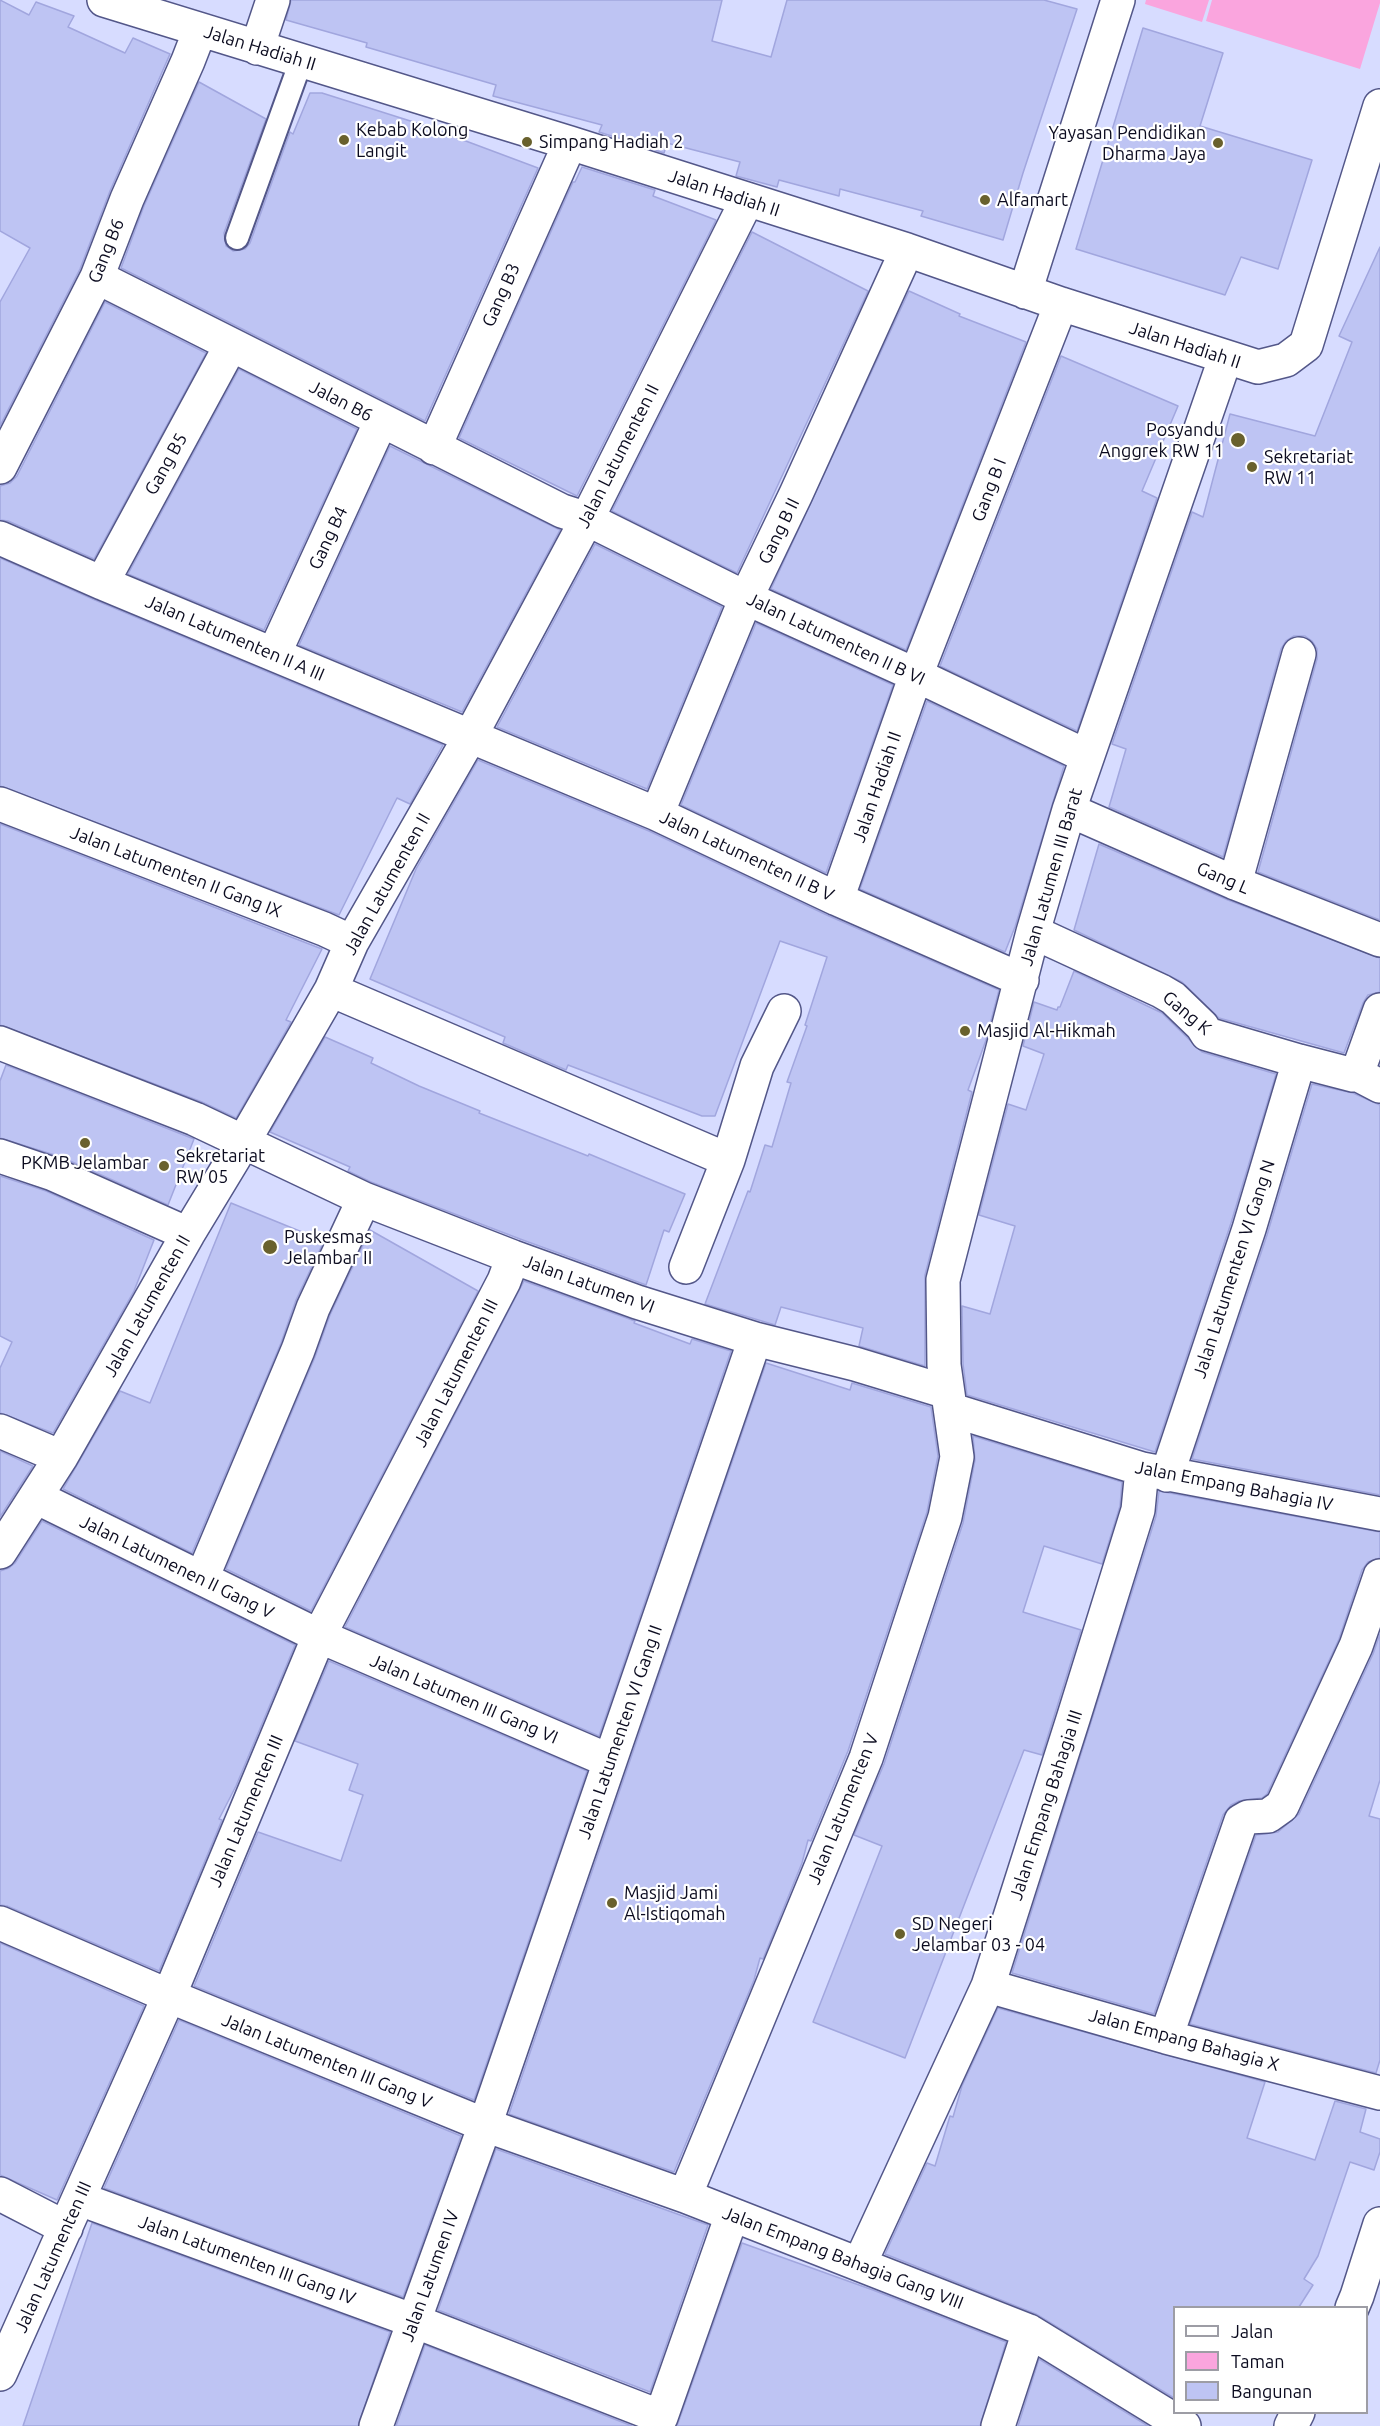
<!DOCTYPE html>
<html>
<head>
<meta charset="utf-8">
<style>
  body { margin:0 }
  #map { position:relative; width:1380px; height:2426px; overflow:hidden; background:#d7dcff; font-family:Ubuntu,sans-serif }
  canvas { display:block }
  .legend { position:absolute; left:1173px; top:2306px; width:195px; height:108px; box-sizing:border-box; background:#fff; border:2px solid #9d9da5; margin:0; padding:8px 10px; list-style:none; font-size:18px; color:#0b0b1f }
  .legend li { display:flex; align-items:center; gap:12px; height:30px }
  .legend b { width:30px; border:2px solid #9d9da5 }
</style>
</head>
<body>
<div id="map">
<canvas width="1380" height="2426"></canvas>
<ul class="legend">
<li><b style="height:8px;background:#fff"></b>Jalan</li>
<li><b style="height:16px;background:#faa5de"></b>Taman</li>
<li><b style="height:16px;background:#bec4f3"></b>Bangunan</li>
</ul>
</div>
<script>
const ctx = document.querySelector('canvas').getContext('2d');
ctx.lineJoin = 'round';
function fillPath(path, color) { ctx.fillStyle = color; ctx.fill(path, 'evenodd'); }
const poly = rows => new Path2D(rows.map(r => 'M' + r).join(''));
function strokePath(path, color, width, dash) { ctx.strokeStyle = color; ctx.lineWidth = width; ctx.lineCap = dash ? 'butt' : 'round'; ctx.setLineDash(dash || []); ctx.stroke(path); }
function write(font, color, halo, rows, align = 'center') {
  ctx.font = font + ' Ubuntu,sans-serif'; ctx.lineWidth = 4.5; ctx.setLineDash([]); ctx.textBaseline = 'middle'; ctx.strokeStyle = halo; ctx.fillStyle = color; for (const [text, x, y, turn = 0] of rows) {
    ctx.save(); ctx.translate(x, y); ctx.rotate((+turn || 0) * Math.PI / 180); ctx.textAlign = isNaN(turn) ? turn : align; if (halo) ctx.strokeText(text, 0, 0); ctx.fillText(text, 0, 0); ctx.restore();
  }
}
const green = poly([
  [1146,0,1209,0,1202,22,1145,4],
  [1212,0,1380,0,1380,3,1360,69,1206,21]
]);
const building = poly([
  [0,0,29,15,36,2,74,16,68,27,125,53,133,38,170,54,110,191,80,269,0,426,0,302,30,248,0,231,0,0],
  [291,0,722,0,712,41,771,57,787,0,1044,0,1077,9,1023,173,1003,240,921,216,923,211,840,189,839,196,779,180,777,187,736,176,740,162,667,143,664,153,599,132,602,125,493,96,496,85,366,47,367,43,286,20,291,0],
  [1143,28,1223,53,1200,126,1312,160,1278,269,1241,257,1225,295,1076,249,1143,28],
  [199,82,266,119,224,233,226,246,233,251,245,249,250,243,290,132,293,134,310,93,322,93,423,125,538,168,425,421,121,268,144,206,199,82],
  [582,167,655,190,653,196,716,220,577,496,459,438,573,182,575,182,582,167],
  [752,232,868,291,737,573,612,511,752,232],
  [1380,247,1380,920,1258,872,1317,659,1317,649,1312,641,1305,636,1294,636,1286,641,1281,649,1223,857,1109,807,1126,749,1112,744,1192,512,1203,517,1230,414,1315,436,1352,342,1339,336,1380,247],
  [909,291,960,314,959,316,1026,342,906,650,771,589,909,291],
  [105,302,206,353,94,559,8,521,0,520,0,486,10,483,17,476,105,302],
  [1061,356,1178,406,1142,491,1157,498,1077,731,940,666,1061,356],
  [239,369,357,429,264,630,128,574,239,369],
  [390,446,560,530,462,712,299,645,390,446],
  [595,544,722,607,647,789,497,727,595,544],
  [0,558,95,600,443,745,410,804,397,798,339,915,0,786,0,558],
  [756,623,893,685,826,873,681,805,756,623],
  [927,701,1064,766,1015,927,1005,952,860,889,927,701],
  [478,760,649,831,829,916,999,990,986,1040,968,1090,972,1092,925,1275,925,1366,859,1346,863,1328,781,1307,775,1325,705,1304,748,1191,750,1192,765,1145,772,1147,791,1083,787,1082,807,1026,805,1025,827,957,780,941,715,1116,702,1116,568,1065,566,1070,503,1043,505,1037,370,979,416,869,478,760],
  [0,824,322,949,286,1020,291,1022,236,1118,202,1102,0,1025,0,824],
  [1099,844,1228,900,1380,958,1380,992,1368,995,1363,1003,1344,1053,1219,1018,1182,982,1074,930,1099,844],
  [1074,971,1162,1013,1202,1052,1276,1074,1231,1223,1155,1452,967,1395,963,1364,962,1306,990,1314,1015,1226,979,1215,1008,1104,1026,1110,1044,1054,1023,1046,1034,1002,1057,1010,1058,1007,1060,1007,1074,971],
  [325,1037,373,1058,371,1063,419,1086,480,1111,479,1113,588,1156,589,1154,685,1194,669,1232,664,1230,646,1285,520,1239,371,1182,348,1171,350,1167,270,1132,325,1037],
  [6,1065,194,1139,168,1205,61,1157,0,1138,0,1081,6,1065],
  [1312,1084,1353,1093,1380,1105,1380,1495,1192,1459,1267,1235,1312,1084],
  [0,1176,46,1191,154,1240,134,1291,53,1433,0,1413,0,1368,12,1342,0,1336,0,1176],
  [231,1203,324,1241,296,1300,281,1343,192,1553,63,1489,120,1391,150,1403,231,1203],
  [370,1230,478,1291,311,1611,226,1569,315,1357,330,1315,370,1230],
  [524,1281,635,1321,634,1323,690,1344,692,1339,731,1351,599,1736,345,1627,524,1281],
  [766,1363,850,1390,852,1383,931,1407,938,1456,927,1512,848,1751,811,1841,808,1840,802,1863,763,1959,760,1958,754,1980,674,2172,509,2114,766,1363],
  [973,1436,1122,1482,1120,1506,1102,1564,1044,1546,1023,1612,1081,1630,1042,1755,1024,1750,905,2058,813,2022,882,1846,854,1835,884,1764,963,1523,975,1460,973,1436],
  [0,1451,33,1466,0,1517,0,1451],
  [1159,1491,1380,1532,1380,1558,1368,1562,1362,1570,1339,1639,1267,1794,1262,1798,1239,1801,1231,1805,1223,1815,1154,2014,1012,1973,1156,1516,1159,1491],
  [42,1521,295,1645,236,1786,219,1819,222,1820,159,1971,7,1906,0,1905,0,1571,9,1568,15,1563,42,1521],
  [1380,1634,1380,1780,1369,1816,1380,1819,1380,2060,1376,2073,1190,2024,1256,1835,1278,1832,1299,1814,1373,1654,1380,1634],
  [329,1661,587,1771,474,2100,194,1986,258,1832,341,1861,363,1795,349,1790,358,1764,295,1741,329,1661],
  [0,1943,144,2006,57,2200,0,2175,0,1943],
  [998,2008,1265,2082,1247,2138,1315,2160,1335,2101,1366,2109,1360,2132,1380,2139,1380,2152,1374,2170,1350,2162,1318,2256,1304,2279,1313,2285,1299,2307,1174,2307,1174,2398,1036,2314,885,2254,927,2163,935,2166,950,2116,953,2117,962,2086,998,2008],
  [179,2020,461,2136,403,2297,104,2188,179,2020],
  [496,2149,708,2225,650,2392,438,2310,496,2149],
  [92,2223,390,2332,358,2426,23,2426,92,2223],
  [742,2243,873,2290,1006,2342,980,2426,677,2426,742,2243],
  [425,2345,632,2426,396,2426,425,2345],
  [1039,2359,1148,2426,1018,2426,1039,2359]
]);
const service = poly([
  [237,238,301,61]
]);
const minor = poly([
  [104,0,570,143,907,250,1061,304,1258,367,1286,360,1306,345,1380,106],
  [257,48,273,0],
  [97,277,562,511,587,519,746,598,916,675,1086,756],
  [1025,292,1118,0],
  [434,448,570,143],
  [0,467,97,277,127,199,188,61,200,30],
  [0,538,102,583,657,814,837,899,1022,980],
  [102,583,231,345],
  [274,654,381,421],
  [0,804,324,929,352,942],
  [1069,810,1235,883,1380,940],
  [657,814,746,598,796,494,907,250],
  [1235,883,1299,654],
  [837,899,916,675,1061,304],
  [1033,932,1161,991,1173,998,1202,1026,1207,1034,1299,1061,1353,1075,1357,1074,1380,1086],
  [331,990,728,1160],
  [0,1043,195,1119,364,1199,513,1257,637,1302,755,1339,855,1364,947,1392],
  [1357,1074,1380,1010],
  [0,1156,53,1174,188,1234],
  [686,1267,728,1160,757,1066,784,1011],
  [952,1410,1142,1469,1380,1514],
  [0,1431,61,1457],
  [1167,1475,1249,1229,1299,1061],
  [36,1497,319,1636,610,1761],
  [0,1552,61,1457,188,1234,234,1158,331,990,352,942,471,735,587,519,747,200],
  [202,1578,298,1350,313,1308,364,1199],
  [0,1923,169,1996,485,2125,685,2196,1029,2331,1184,2426],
  [988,1986,1166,2037,1380,2093],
  [1166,2037,1241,1821,1248,1817,1268,1816,1282,1806,1356,1646,1380,1576],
  [0,2194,66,2228],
  [685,2196,866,1758,945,1517,957,1457,944,1365,943,1280,1033,932,1069,810,1225,359],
  [80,2199,414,2321,661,2417],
  [860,2263,988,1986,1074,1716,1138,1510,1142,1469],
  [1352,2308,1357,2296,1380,2224],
  [0,2374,169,1996,319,1636,504,1281,513,1257],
  [376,2426,485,2125,755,1339],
  [656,2426,661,2417,732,2215],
  [998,2426,1029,2331],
  [1291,2426,1298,2412]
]);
const markers = [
  [344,140,6,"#69612d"],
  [527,142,6,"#69612d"],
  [1218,143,6,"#69612d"],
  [985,200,6,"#69612d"],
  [1238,440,8,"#69612d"],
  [1252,467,6,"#69612d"],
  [965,1031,6,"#69612d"],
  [85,1143,6,"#69612d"],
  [164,1166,6,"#69612d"],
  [270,1247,8,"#69612d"],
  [612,1903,6,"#69612d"],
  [900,1934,6,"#69612d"]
];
const streetNames = [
  ["Jalan Hadiah II",260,48,17],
  ["Jalan Hadiah II",724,193,18],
  ["Gang B6",106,251,-68],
  ["Gang B3",501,295,-66],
  ["Jalan Hadiah II",1185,345,18],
  ["Jalan B6",341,401,27],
  ["Jalan Latumenten II",618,456,-63],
  ["Gang B5",166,464,-61],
  ["Gang B I",989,490,-69],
  ["Gang B II",779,531,-64],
  ["Gang B4",328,538,-65],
  ["Jalan Latumenten II A III",235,638,23],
  ["Jalan Latumenten II B VI",836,639,25],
  ["Jalan Hadiah II",877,787,-71],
  ["Jalan Latumenten II B V",747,856,25],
  ["Jalan Latumenten II Gang IX",176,872,21],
  ["Jalan Latumen III Barat",1051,877,-74],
  ["Gang L",1223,878,23],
  ["Jalan Latumenten II",387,884,-61],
  ["Gang K",1187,1013,40],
  ["Jalan Latumenten VI Gang N",1234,1269,-72],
  ["Jalan Latumen VI",589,1284,20],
  ["Jalan Latumenten II",147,1306,-61],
  ["Jalan Latumenten III",456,1373,-63],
  ["Jalan Empang Bahagia IV",1234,1486,11],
  ["Jalan Latumenen II Gang V",177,1567,26],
  ["Jalan Latumen III Gang VI",464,1699,23],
  ["Jalan Latumenten VI Gang II",620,1732,-71],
  ["Jalan Empang Bahagia III",1046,1805,-72],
  ["Jalan Latumenten V",843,1809,-68],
  ["Jalan Latumenten III",246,1811,-67],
  ["Jalan Empang Bahagia X",1184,2040,15],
  ["Jalan Latumenten III Gang V",327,2061,22],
  ["Jalan Latumenten III",53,2257,-66],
  ["Jalan Empang Bahagia Gang VIII",843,2258,21],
  ["Jalan Latumenten III Gang IV",247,2260,20],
  ["Jalan Latumen IV",430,2276,-70]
];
const poiNames = [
  ["Kebab Kolong",356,130],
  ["Langit",356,151],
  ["Yayasan Pendidikan",1206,133,"right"],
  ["Dharma Jaya",1206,154,"right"],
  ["Simpang Hadiah 2",539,142],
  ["Alfamart",997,200],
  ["Posyandu",1224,430,"right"],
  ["Anggrek RW 11",1224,451,"right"],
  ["Sekretariat",1264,457],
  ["RW 11",1264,478],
  ["Masjid Al-Hikmah",977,1031],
  ["Sekretariat",176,1156],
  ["RW 05",176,1177],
  ["PKMB Jelambar",85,1163,"center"],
  ["Puskesmas",284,1237],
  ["Jelambar II",284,1258],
  ["Masjid Jami",624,1893],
  ["Al-Istiqomah",624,1914],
  ["SD Negeri",912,1924],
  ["Jelambar 03 - 04",912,1945]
];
fillPath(green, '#faa5de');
fillPath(building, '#bec4f3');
strokePath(building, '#a1a6de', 1.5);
strokePath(service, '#535789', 26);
strokePath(minor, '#535789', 36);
strokePath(service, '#fff', 22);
strokePath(minor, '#fff', 33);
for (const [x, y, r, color] of markers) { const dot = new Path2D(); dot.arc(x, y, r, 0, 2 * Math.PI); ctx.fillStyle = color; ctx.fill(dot); strokePath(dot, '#fff', 2); }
write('18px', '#0b0b1f', '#fff', streetNames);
write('18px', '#0b0b1f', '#fff', poiNames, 'left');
</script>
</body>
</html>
